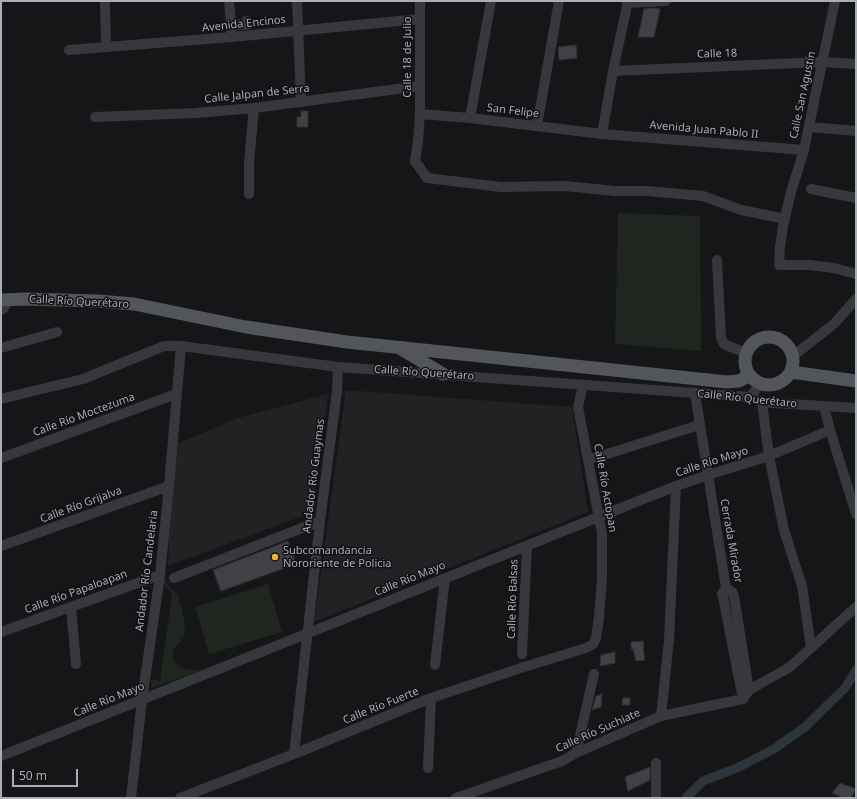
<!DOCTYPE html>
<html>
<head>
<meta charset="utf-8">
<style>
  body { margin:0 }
  #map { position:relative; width:857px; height:799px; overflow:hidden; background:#161618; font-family:"Noto Sans",sans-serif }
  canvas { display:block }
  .frame { position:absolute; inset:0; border:2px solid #a8adb8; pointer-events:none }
  .scale { position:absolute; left:12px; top:769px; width:66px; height:18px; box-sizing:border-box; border:2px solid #a8adb8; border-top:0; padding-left:5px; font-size:12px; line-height:14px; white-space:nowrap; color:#a8adb8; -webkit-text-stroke:3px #111113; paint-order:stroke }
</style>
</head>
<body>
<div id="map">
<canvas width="857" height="799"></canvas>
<div class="frame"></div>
<div class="scale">50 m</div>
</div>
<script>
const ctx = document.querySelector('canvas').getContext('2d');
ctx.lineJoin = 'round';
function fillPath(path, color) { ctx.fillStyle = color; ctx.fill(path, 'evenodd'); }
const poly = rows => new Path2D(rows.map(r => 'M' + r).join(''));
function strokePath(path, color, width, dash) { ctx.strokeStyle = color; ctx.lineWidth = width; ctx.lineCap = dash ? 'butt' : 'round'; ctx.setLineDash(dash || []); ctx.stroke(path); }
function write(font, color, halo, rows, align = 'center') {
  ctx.font = font + ' "Noto Sans",sans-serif'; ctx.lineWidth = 3; ctx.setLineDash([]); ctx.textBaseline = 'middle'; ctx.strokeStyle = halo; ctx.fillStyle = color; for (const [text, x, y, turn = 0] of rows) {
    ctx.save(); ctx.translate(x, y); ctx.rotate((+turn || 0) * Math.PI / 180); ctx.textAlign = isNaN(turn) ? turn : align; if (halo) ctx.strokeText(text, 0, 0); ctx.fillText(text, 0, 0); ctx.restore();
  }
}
const built = poly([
  [346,390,572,407,588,512,314,622],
  [328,394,313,512,168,566,171,486,177,444,238,418]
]);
const green = poly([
  [618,213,700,216,701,351,615,344],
  [162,575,170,588,177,593,181,606,185,624,184,637,178,645,172,651,174,662,182,668,199,671,152,688,150,679,160,681,172,594,162,581],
  [268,584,282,632,209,654,195,607]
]);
const canal = poly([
  [686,798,703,781,737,768,774,749,805,727,845,688,856,670]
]);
const building = poly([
  [654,8,660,9,654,37,638,37,644,9,654,8],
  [243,17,250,17,251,29,238,30,237,19,243,21,243,17],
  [576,45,577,58,559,60,558,47,576,45],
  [301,111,308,111,308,127,297,127,297,117,301,117,301,111],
  [288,541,296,564,221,591,213,570,288,541],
  [643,641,644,649,643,649,645,660,636,661,633,649,631,649,631,642,643,641],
  [615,652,615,663,600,666,601,655,615,652],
  [602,694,601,707,592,710,596,696,602,694],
  [623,698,630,698,630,705,622,705,623,698],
  [650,767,650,780,628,791,625,777,650,767],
  [840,783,856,789,851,798,844,798,832,793,840,783]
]);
const minor = poly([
  [105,1,106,47],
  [229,1,232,37],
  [297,1,301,102],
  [420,1,420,114,418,141,415,161,427,178,501,187,565,186,615,191,647,191,703,196,741,210,785,219],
  [835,1,804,150,791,192,783,226,780,247,779,265,809,265,834,268,856,274],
  [627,3,666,1],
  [69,50,232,37,420,19],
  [613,71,822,62,856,64],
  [420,114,470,118,602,134,804,150],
  [95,117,196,113,254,108,420,86],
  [470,118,491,1],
  [537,126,559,1],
  [809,127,856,131],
  [602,134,613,71,628,1],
  [811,189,856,198],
  [249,194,249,162,254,108],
  [717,260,721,338,724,344,746,353],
  [1,310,4,308,8,300],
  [1,348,57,332],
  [793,356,835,323,856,299],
  [695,393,726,588,732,592,734,596,749,690],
  [750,397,761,383],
  [1,399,83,379,164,346,181,346,338,367,750,397,762,402,774,403,856,408],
  [762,402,769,456,784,530,802,586,811,647],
  [824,406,830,430,856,514],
  [1,458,176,394],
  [588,460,699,425],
  [1,546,169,486],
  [174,578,320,521],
  [726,588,722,594,723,597,743,699],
  [71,607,76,664],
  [1,632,160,575],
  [522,654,527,546],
  [435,665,445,578],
  [661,716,669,640,676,486],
  [576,753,594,674],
  [294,754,320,521,337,391,338,367],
  [1,756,676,486,708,475,769,456,830,430],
  [656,763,656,798],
  [428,768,431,698],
  [131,798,142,700,160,575,169,486,181,346],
  [180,798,294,754,431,698,524,667,586,648,593,644,596,638,599,617,602,579,602,534,578,407,583,385],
  [456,798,562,761,576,753,661,716,743,699,749,690,790,667,856,607]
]);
const major = poly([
  [1,300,25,299,98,301,134,304,246,327,347,342,727,382,739,381,750,375],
  '745 361a24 24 0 1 1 48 0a24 24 0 1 1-48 0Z',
  [401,349,443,374],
  [791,372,856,381]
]);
const markers = [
  [275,557,4,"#f2b134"]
];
const streetNames = [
  ["Avenida Encinos",244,24,-6],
  ["Calle 18",717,54,-2],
  ["Calle 18 de Julio",408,57,-90],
  ["Calle Jalpan de Serra",257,94,-6],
  ["Calle San Agustín",803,95,-78],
  ["San Felipe",513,111,7],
  ["Avenida Juan Pablo II",704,130,5],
  ["Calle Río Querétaro",79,302,3],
  ["Calle Río Querétaro",424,373,4],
  ["Calle Río Querétaro",747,399,6],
  ["Calle Río Moctezuma",84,415,-20],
  ["Calle Río Mayo",712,462,-18],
  ["Andador Río Guaymas",314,476,-83],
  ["Calle Río Actopan",605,488,80],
  ["Calle Río Grijalva",81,505,-20],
  ["Cerrada Mirador",731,541,80],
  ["Andador Río Candelaria",147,571,-83],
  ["Calle Río Mayo",410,579,-22],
  ["Calle Río Papaloapan",76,592,-20],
  ["Calle Río Balsas",513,599,-88],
  ["Calle Río Mayo",109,700,-22],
  ["Calle Río Fuerte",381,706,-22],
  ["Calle Río Suchiate",598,731,-24]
];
const poiNames = [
  ["Subcomandancia",283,551],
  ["Nororiente de Policia",283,564]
];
fillPath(built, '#222225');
fillPath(green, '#1e261f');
strokePath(canal, '#2c353c', 9);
fillPath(building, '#404145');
strokePath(building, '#303034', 1);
strokePath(minor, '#37383d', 10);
strokePath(major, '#53555c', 13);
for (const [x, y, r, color] of markers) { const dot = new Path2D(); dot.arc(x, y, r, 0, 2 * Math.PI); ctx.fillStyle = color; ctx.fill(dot); strokePath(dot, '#111113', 1.5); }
write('11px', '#a8adb8', '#111113', streetNames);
write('11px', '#a8adb8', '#111113', poiNames, 'left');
</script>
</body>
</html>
